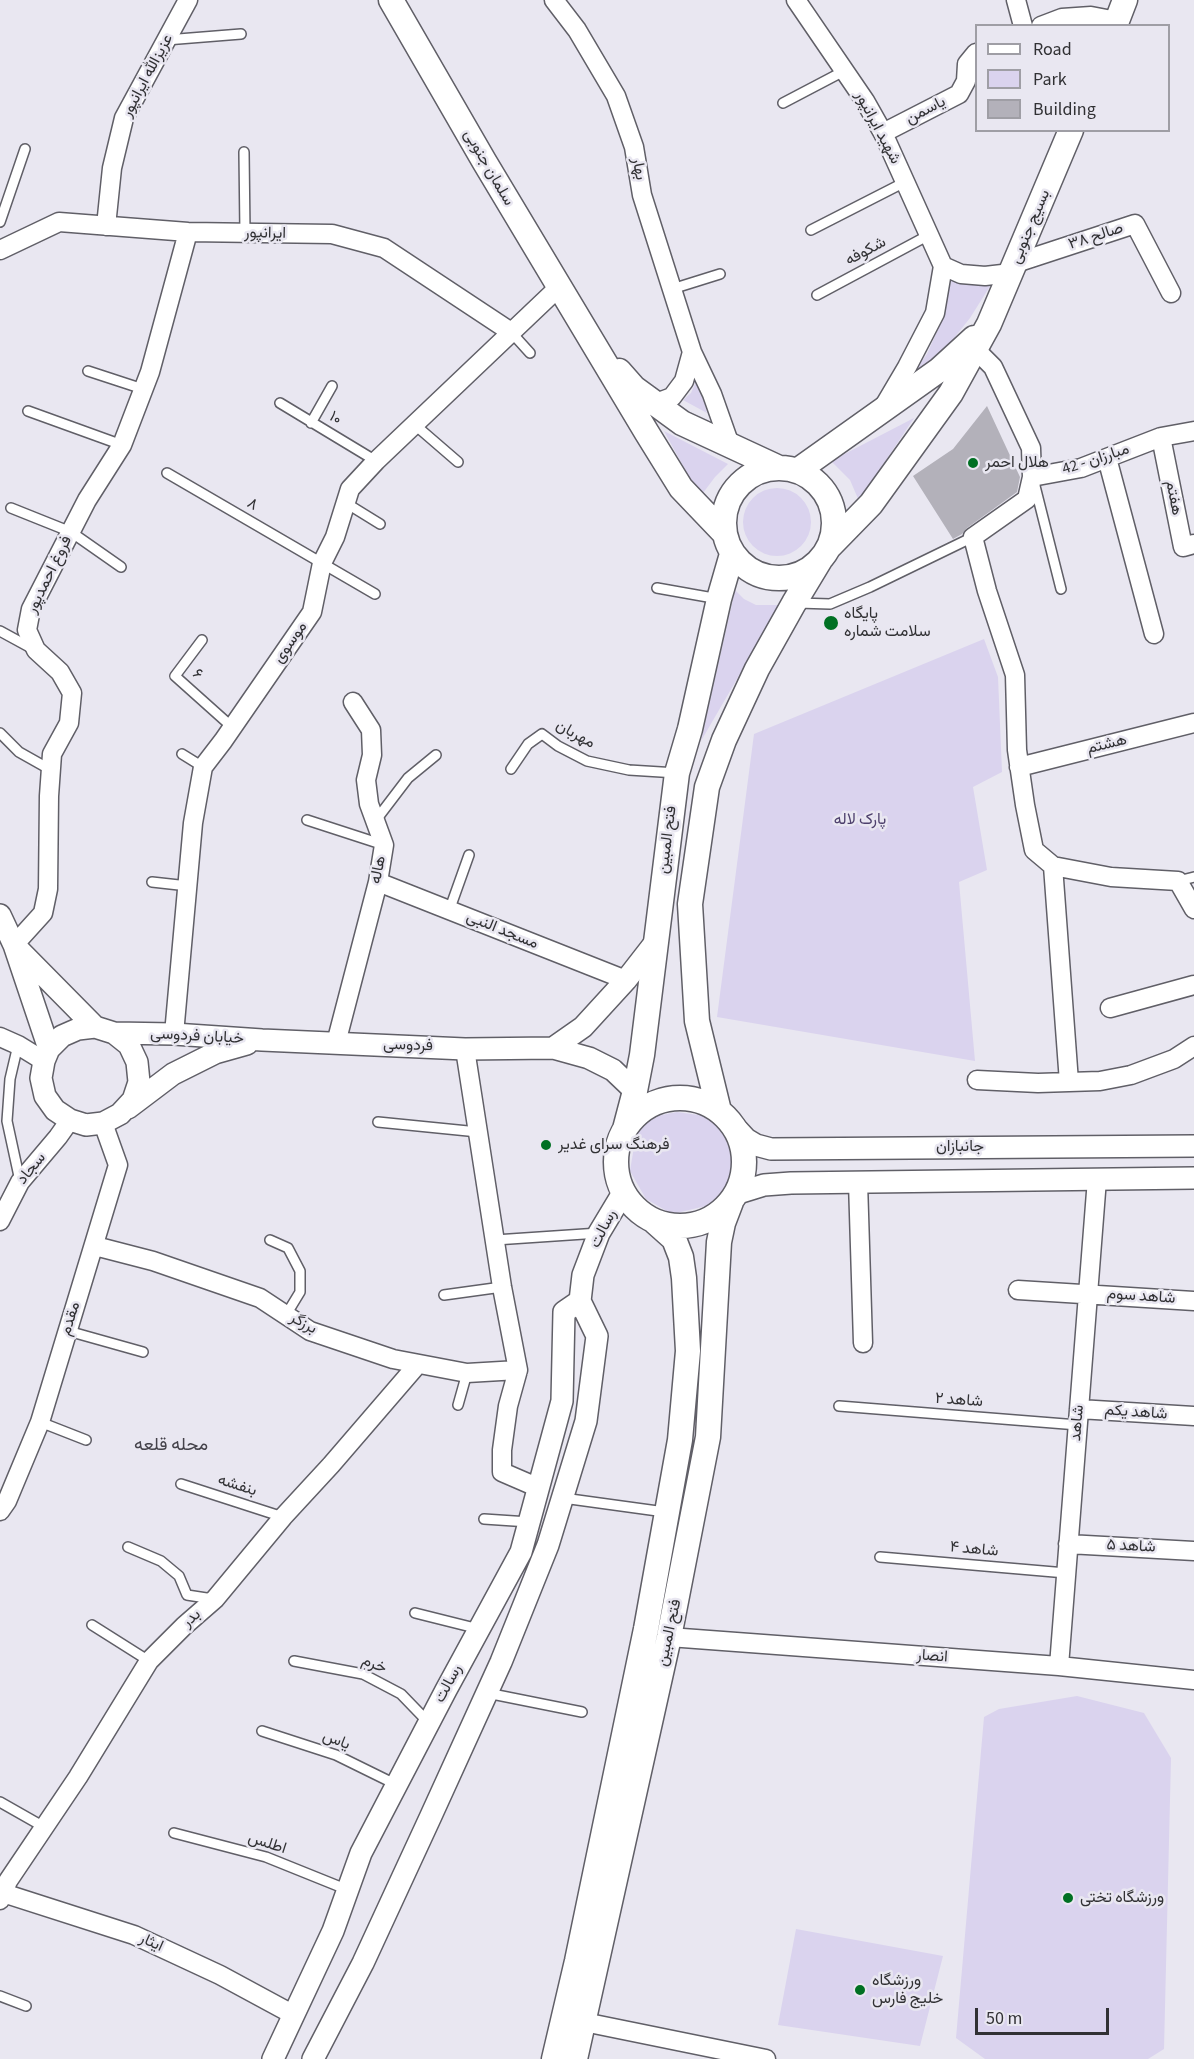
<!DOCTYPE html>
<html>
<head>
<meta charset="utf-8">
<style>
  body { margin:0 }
  #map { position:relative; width:1194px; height:2059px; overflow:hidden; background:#e9e7f1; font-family:"Source Sans 3",sans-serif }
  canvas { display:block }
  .legend { position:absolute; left:975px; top:24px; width:195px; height:108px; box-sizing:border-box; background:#e9e7f1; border:2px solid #9f9ea5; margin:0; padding:8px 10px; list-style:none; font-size:18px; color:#313134 }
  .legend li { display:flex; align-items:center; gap:12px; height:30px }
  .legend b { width:30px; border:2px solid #9f9ea5 }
  .scale { position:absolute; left:975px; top:2008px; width:134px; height:27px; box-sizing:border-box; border:3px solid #313134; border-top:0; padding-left:8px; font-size:18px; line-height:21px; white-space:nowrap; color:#313134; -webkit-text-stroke:4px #e9e7f1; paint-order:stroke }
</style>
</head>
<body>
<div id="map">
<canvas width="1194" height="2059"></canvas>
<ul class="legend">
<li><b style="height:8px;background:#fff"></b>Road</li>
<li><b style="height:16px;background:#dad3ee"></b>Park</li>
<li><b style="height:16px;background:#b3b1ba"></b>Building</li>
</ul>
<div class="scale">50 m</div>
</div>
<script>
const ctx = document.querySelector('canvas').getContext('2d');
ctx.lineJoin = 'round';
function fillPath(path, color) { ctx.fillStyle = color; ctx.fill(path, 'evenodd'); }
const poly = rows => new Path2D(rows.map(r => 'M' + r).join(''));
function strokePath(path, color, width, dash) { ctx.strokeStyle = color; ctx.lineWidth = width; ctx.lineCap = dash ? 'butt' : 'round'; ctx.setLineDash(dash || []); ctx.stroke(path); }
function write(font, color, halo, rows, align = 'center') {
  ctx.font = font + ' "Source Sans 3",Vazirmatn,sans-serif'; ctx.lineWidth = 5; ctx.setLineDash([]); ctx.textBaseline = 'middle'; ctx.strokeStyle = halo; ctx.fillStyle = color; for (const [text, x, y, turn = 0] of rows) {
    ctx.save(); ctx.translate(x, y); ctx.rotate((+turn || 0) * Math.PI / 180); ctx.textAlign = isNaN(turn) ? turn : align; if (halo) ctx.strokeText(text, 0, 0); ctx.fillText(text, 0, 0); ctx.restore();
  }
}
const green = poly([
  [950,279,992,283,970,318,942,353,909,379,927,354,943,318],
  [698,377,707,413,683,400,691,393],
  [914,418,859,501,850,480,831,461],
  [664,431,728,464,715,477,700,497],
  '743 522a34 34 0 1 1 68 0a34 34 0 1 1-68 0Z',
  [735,590,744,599,756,605,780,605,701,741],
  [984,639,998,677,1002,772,973,787,987,870,959,882,975,1061,717,1017,754,734],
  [677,1112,705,1116,728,1136,735,1149,734,1172,731,1186,706,1206,672,1214,646,1199,630,1171,636,1134,652,1117],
  [1077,1696,1144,1713,1171,1758,1164,2049,1148,2059,985,2059,956,2038,984,1717,999,1709],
  [796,1929,943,1956,920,2046,778,2025]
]);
const building = poly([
  [987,406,1020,477,1017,492,967,528,962,534,953,539,913,476,953,449]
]);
const service = poly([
  [166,40,241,34],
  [783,103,844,71],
  [244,152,245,233],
  [0,222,25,149],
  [811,230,905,182],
  [672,289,720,274],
  [817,295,929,235],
  [511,332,530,353],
  [88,371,143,389],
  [280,403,376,461],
  [28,411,122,445],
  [311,423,332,386],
  [414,424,458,462],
  [167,473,375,594],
  [1035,486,1061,589],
  [346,503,380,524],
  [11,508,71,532,121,567],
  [657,588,719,599],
  [798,603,830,604,870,587,973,537],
  [0,631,33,649],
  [202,640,175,676,232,727],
  [0,733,19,752,51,770],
  [182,754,203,767],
  [511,769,528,744,542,734,558,746,587,761,629,770,677,773],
  [307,820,384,845],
  [376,820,408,778,436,755],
  [1178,881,1194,877],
  [152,882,188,886],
  [449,911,469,855],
  [18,1045,10,1079,7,1121,20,1181],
  [378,1122,478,1132],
  [270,1240,288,1248,300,1271,300,1292,286,1315],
  [495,1240,599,1233],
  [444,1295,502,1287],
  [68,1331,143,1352],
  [458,1405,467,1373],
  [839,1406,1078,1425],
  [40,1422,86,1440],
  [181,1484,283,1517],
  [563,1498,665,1512],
  [484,1519,529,1522],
  [128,1547,161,1561,179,1576,187,1595,213,1599],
  [880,1557,1066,1573],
  [415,1613,479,1629],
  [92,1625,149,1661],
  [294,1661,363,1674,401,1694,429,1723],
  [487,1693,582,1712],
  [262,1731,336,1755,397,1785],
  [0,1802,44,1827],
  [174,1833,266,1857,348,1890],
  [0,1996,26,2006]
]);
const minor = poly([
  [554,0,577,30,616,96,634,147,642,195,692,352],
  [796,0,865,101,883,133,943,266],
  [1016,0,1023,26],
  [1041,26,1062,18,1091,16,1117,21],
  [883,133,959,94,966,81,967,64,976,53],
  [106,226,112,168,124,118,188,0],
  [0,250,59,222,188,232,332,234,384,248,511,332],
  [1016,263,1135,224,1171,293],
  [943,266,961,274,985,276,1011,273],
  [975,349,993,367,1031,448,1032,477,1027,499,973,537,987,591,1015,675,1017,750,1025,805,1034,850,1053,866,1111,877,1178,881,1194,909],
  [656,403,672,397,684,381,692,352,712,394,730,445],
  [884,406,907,367,935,313,943,266],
  [1161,437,1183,547,1194,544],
  [1107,458,1154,634],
  [1032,477,1081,468,1161,437,1194,431],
  [1019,767,1194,723],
  [1053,866,1069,1082],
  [378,882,626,980],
  [14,945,43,913,48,889,49,796,52,754,69,723,72,693,60,672,36,650,27,630,31,609,87,500,122,445,150,372,188,232],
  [1110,1008,1194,985],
  [174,1034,193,823,203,767,223,741,312,612,322,563,335,537,350,489,376,461,559,287],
  [0,1037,18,1045,44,1061],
  [336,1043,378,882,384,845,369,804,366,780,372,755,371,730,353,702],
  [465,1049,502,1287,518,1370,508,1406,502,1450,502,1472,539,1488],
  [977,1080,1038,1083,1100,1081,1131,1075,1174,1059,1194,1046],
  [858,1182,863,1343],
  [0,1221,20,1182,58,1137,70,1120],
  [95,1246,153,1261,260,1298,310,1331,393,1359,467,1373,518,1370],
  [1018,1290,1194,1301],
  [1079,1409,1194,1416],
  [0,1511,7,1501,40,1422,118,1165,103,1123],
  [1068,1544,1194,1551],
  [669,1637,1059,1666,1194,1680],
  [1059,1666,1097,1179],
  [0,1892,134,1935,220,1975,294,2015],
  [0,1900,8,1881,78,1777,149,1661,184,1626,215,1599,283,1517,331,1465,418,1364],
  [584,2022,766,2059]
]);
const tertiary = poly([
  [0,915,14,945,49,1049],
  [14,945,95,1027,114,1033,129,1045,137,1062,139,1082,133,1100,120,1114,103,1123,86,1125,70,1120,55,1110,45,1096,41,1078,44,1061,49,1049,62,1036,78,1029,95,1027],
  [114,1033,174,1034,262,1040,465,1049,553,1048,589,1058,613,1070,635,1091],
  [553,1048,583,1027,626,980,654,944],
  [128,1108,173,1074,215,1053,247,1044],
  [733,1125,746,1139,756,1145,771,1149,1194,1146],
  [735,1194,764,1185,791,1183,1194,1178],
  [273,2059,333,1931,361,1853,446,1690,521,1552,562,1401,564,1312,580,1301],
  [313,2059,363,1963,430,1818,501,1662,548,1545,586,1421,597,1336,580,1301,583,1275,599,1233,623,1193]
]);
const secondary = poly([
  [391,0,484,161,647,433,681,488,724,533],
  [1115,26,1125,0],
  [619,371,634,388,682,423,779,468],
  '724 523a55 55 0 1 1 110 0a55 55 0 1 1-110 0Z',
  [797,471,939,370,974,338],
  [830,546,871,504,951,393,989,324,1071,130],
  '616 1162a64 64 0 1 1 128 0a64 64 0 1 1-128 0Z',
  [719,1111,697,1021,690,904,707,787,724,740,757,669,794,603,820,560],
  [625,1129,635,1091,642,1055,677,773,690,729,719,599,732,554],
  [554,2059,577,1961,646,1629,680,1440,688,1351,684,1278,681,1257,674,1239,655,1222],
  [575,2059,669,1637,708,1437,719,1242,723,1223,731,1202]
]);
const markers = [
  [973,463,6,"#007023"],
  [831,623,8,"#007023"],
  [546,1145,6,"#007023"],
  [1068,1898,6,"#007023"],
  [860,1990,6,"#007023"]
];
const streetNames = [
  ["عزیزالله ایرانپور",148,76,-62],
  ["یاسمن",926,111,-27],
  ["شهید ایرانپور",877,128,62],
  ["سلمان جنوبی",488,168,60],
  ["بهار",638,169,80],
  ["بسیج جنوبی",1031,227,-67],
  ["ایرانپور",265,234,1],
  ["صالح ۳۸",1096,237,-18],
  ["شکوفه",866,252,-28],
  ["۱۰",335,419,31],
  ["مبارزان - 42",1096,460,-18],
  ["هفتم",1173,498,79],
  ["۸",252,505,30],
  ["فروغ احمدپور",50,575,-64],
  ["موسوی",291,643,-55],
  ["۶",197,675,42],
  ["مهربان",575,735,29],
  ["هشتم",1107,745,-14],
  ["فتح المبین",668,840,-83],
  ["هاله",379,870,-79],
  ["مسجد النبی",502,931,22],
  ["خیابان فردوسی",197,1037,3],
  ["فردوسی",408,1046,2],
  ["جانبازان",960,1147],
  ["سجاد",32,1169,-51],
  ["رسالت",604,1229,-63],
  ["شاهد سوم",1141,1297,4],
  ["مقدم",71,1319,-73],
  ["برزگر",303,1324,29],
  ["شاهد ۲",959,1401,4],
  ["شاهد یکم",1136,1413,4],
  ["شاهد",1078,1423,-85],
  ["بنفشه",237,1486,18],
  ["شاهد ۵",1131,1547,3],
  ["شاهد ۴",974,1550,5],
  ["بدر",192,1619,-41],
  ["فتح المبین",670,1633,-78],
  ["انصار",932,1657,4],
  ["خرم",374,1665,22],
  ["رسالت",449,1684,-62],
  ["یاس",336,1741,21],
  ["اطلس",267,1844,18],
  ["ایثار",151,1943,24]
];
const poiNames = [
  ["هلال احمر",985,463],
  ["پایگاه",844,614],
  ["سلامت شماره",844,632],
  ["فرهنگ سرای غدیر",558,1145],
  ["ورزشگاه تختی",1080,1898],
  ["ورزشگاه",872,1981],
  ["خلیج فارس",872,1999]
];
const parkNames = [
  ["پارک لاله",860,820]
];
const neighbourhoodNames = [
  ["محله قلعه",171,1446]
];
fillPath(green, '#dad3ee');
fillPath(building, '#b3b1ba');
strokePath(service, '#605f67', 12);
strokePath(minor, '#605f67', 21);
strokePath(tertiary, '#605f67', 24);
strokePath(secondary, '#605f67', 27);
strokePath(service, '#fff', 9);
strokePath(minor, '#fff', 18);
strokePath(tertiary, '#fff', 21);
strokePath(secondary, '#fff', 24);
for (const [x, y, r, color] of markers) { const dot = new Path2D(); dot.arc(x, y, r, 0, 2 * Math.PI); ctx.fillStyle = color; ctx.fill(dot); strokePath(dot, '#e9e7f1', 2); }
write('16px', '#313134', '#e9e7f1', streetNames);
write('16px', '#313134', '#e9e7f1', poiNames, 'left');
write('16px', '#4e416d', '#e9e7f1', parkNames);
write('18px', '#44424a', '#e9e7f1', neighbourhoodNames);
</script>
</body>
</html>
